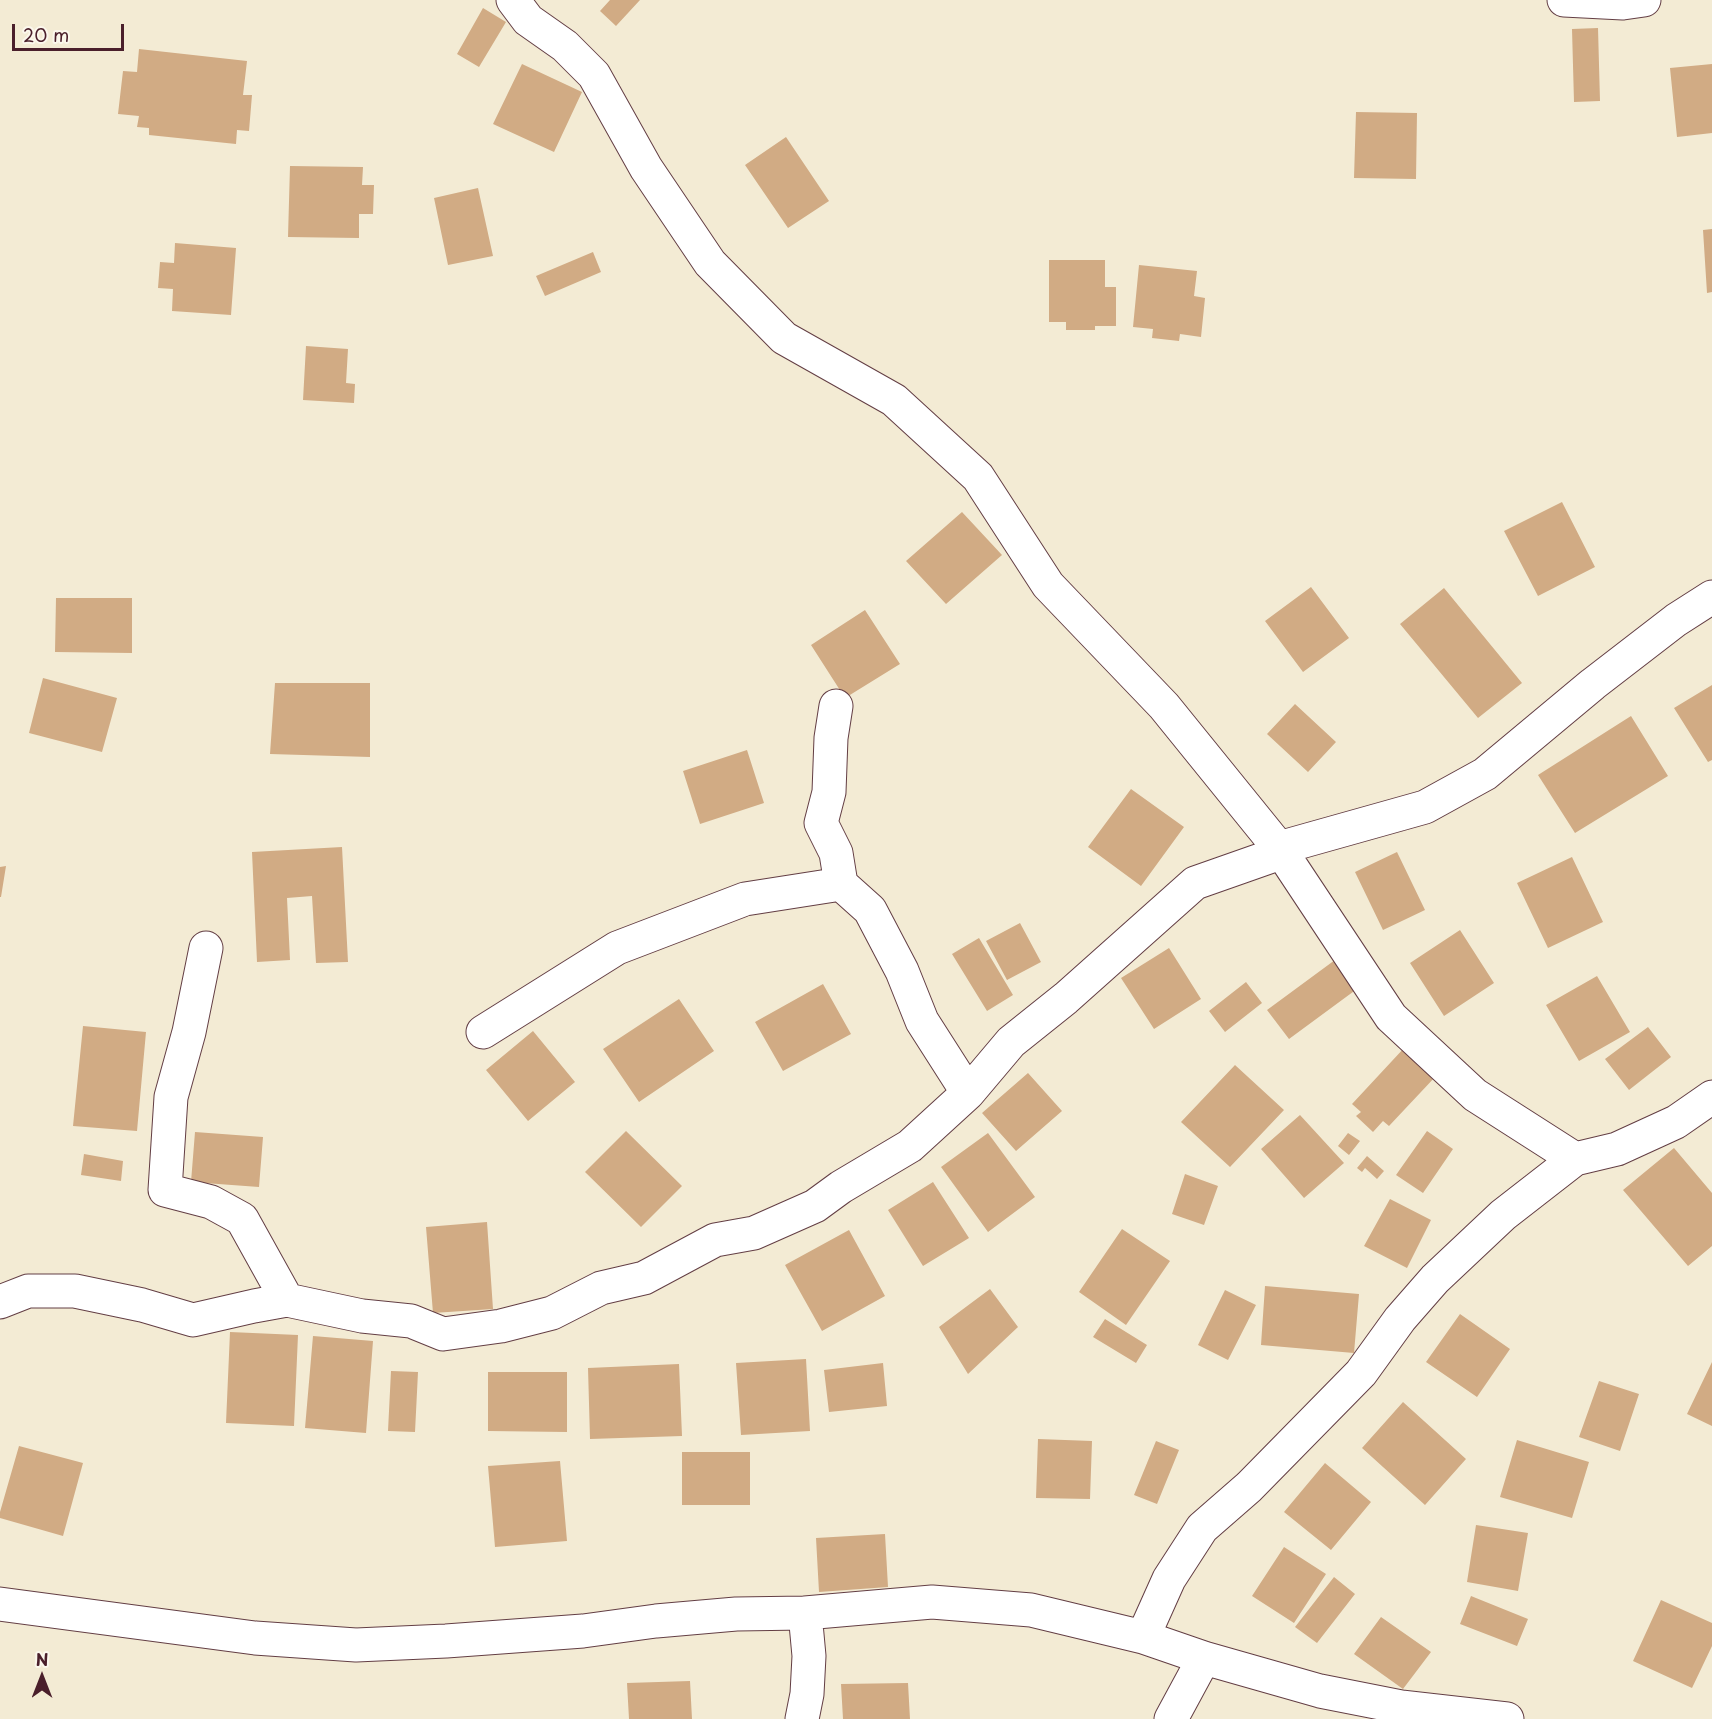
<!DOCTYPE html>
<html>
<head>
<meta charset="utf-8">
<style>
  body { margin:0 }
  #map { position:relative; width:1712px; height:1719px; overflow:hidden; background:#f3ebd4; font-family:"Playpen Sans",sans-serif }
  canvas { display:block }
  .north { position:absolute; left:12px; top:1647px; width:60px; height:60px; -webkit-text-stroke:4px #fbf7ec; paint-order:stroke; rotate:0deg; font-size:16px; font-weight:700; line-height:24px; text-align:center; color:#4a1f2b }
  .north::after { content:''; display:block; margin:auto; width:21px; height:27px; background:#4a1f2b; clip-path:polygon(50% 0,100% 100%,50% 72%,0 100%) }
  .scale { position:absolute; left:12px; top:24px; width:112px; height:27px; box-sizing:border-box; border:3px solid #4a1f2b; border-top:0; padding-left:8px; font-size:18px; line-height:21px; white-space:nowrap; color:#4a1f2b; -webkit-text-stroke:4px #fbf7ec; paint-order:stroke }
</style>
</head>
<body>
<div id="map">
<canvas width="1712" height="1719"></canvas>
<div class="north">N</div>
<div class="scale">20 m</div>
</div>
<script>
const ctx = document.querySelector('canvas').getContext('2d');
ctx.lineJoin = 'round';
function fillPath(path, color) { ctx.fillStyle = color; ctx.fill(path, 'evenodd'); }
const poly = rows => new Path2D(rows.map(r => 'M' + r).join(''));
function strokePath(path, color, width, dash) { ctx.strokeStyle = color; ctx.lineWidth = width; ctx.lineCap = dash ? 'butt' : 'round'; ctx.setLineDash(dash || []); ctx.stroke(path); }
const building = poly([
  [610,0,640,0,616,26,600,11],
  [483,8,506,22,479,67,457,54],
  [1598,28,1600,101,1574,102,1572,29],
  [139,49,247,61,243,95,252,95,249,131,237,130,236,144,149,135,149,128,137,127,139,116,118,114,123,71,137,72],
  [522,64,582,92,554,152,493,124],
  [1712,64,1712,133,1677,137,1670,68],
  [1356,112,1417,113,1416,179,1354,178],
  [786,137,829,201,788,228,745,165],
  [290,166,363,167,362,185,374,185,373,214,359,214,359,238,288,237],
  [478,188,493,256,448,265,434,198],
  [1712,229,1712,292,1707,293,1703,230],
  [175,243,236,248,231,315,172,311,173,289,158,288,160,262,174,263],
  [593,252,601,272,545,296,536,276],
  [1049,260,1105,260,1105,287,1116,287,1116,326,1095,326,1095,330,1066,330,1066,322,1049,322],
  [1139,265,1197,271,1194,296,1205,298,1201,337,1180,334,1179,341,1152,338,1153,329,1133,327],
  [306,346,348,349,346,383,355,384,354,403,303,400],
  [1562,502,1595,567,1538,596,1504,531],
  [962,512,1002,555,946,604,906,561],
  [1311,587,1349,638,1303,672,1265,621],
  [1444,588,1522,683,1478,718,1400,624],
  [56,598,132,598,132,653,55,652],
  [865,610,900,664,845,698,811,645],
  [43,678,117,698,102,752,29,733],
  [275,683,370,683,370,757,270,754],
  [1712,685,1712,760,1708,762,1674,708],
  [1295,704,1336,742,1308,772,1267,734],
  [1631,716,1668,776,1575,833,1538,775],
  [747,750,764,803,700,824,683,771],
  [1131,789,1184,827,1141,886,1088,847],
  [342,847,348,962,316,963,312,896,287,898,290,960,257,962,252,852],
  [1397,852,1425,910,1383,930,1355,872],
  [1572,857,1603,922,1548,948,1517,883],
  [6,866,1,897,0,897,0,867],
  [1020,923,1041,962,1007,980,986,941],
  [1460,930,1494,983,1444,1016,1410,963],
  [979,938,1013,995,987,1011,952,954],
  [1169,948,1201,999,1154,1029,1121,978],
  [1339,957,1361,986,1289,1039,1267,1010],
  [1597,976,1630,1032,1579,1061,1546,1005],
  [1246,982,1262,1003,1225,1032,1209,1011],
  [823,984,851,1034,783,1071,755,1022],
  [679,999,714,1051,639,1102,603,1049],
  [83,1026,146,1032,137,1131,73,1126],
  [1648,1027,1671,1057,1629,1090,1605,1059],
  [533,1031,575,1082,528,1121,486,1070],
  [1405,1047,1436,1076,1389,1126,1383,1121,1373,1132,1356,1116,1361,1112,1352,1104],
  [1235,1065,1284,1110,1230,1167,1181,1122],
  [1028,1073,1062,1111,1016,1151,982,1113],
  [1300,1115,1344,1163,1304,1198,1261,1149],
  [626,1131,682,1186,641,1227,585,1172],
  [1427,1131,1453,1149,1423,1193,1396,1175],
  [195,1132,263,1137,259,1187,191,1182],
  [988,1133,1035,1197,988,1232,941,1167],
  [1348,1133,1360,1141,1349,1155,1338,1146],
  [1674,1148,1712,1193,1712,1246,1688,1266,1623,1190],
  [84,1154,123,1161,121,1181,81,1175],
  [1367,1156,1384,1171,1377,1179,1365,1168,1362,1172,1357,1168],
  [1185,1174,1218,1186,1204,1225,1172,1214],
  [933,1182,969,1238,923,1266,888,1210],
  [1390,1199,1431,1220,1407,1268,1364,1246],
  [487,1222,493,1309,433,1313,426,1227],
  [1122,1229,1170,1261,1126,1325,1079,1292],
  [849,1230,885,1296,822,1331,785,1265],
  [1265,1286,1359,1294,1354,1353,1261,1345],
  [990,1289,1018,1327,968,1374,939,1327],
  [1225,1290,1256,1305,1228,1360,1198,1345],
  [1460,1314,1510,1349,1477,1397,1426,1362],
  [1105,1319,1147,1345,1136,1363,1093,1337],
  [230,1332,298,1335,294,1426,226,1423],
  [313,1336,373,1341,366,1433,305,1428],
  [806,1359,810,1431,741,1435,736,1363],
  [1712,1362,1712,1426,1687,1414],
  [883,1363,887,1406,829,1412,824,1370],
  [679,1364,682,1436,590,1439,588,1368],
  [391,1371,418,1372,415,1432,388,1431],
  [488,1372,567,1372,567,1432,488,1431],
  [1599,1381,1639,1394,1620,1451,1579,1437],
  [1403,1402,1466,1459,1425,1505,1362,1448],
  [1038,1439,1092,1441,1090,1499,1036,1498],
  [1517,1440,1589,1462,1572,1518,1500,1497],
  [1156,1441,1179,1450,1157,1504,1134,1495],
  [19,1446,83,1463,63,1536,0,1518,0,1512],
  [682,1452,750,1452,750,1505,682,1505],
  [560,1461,567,1541,495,1547,488,1466],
  [1325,1463,1371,1502,1331,1550,1284,1512],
  [1476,1525,1528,1533,1518,1591,1467,1582],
  [885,1534,888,1587,819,1592,816,1538],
  [1284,1547,1326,1574,1294,1623,1252,1596],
  [1334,1577,1355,1594,1317,1643,1295,1627],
  [1471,1596,1528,1619,1517,1646,1460,1624],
  [1661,1600,1712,1623,1712,1646,1692,1688,1633,1661],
  [1381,1617,1431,1652,1403,1689,1354,1654],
  [690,1681,692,1719,629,1719,627,1683],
  [908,1683,910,1719,843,1719,841,1684]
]);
const street = poly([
  [513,0,528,20,565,46,594,75,646,168,710,263,784,338,894,400,978,477,1048,585,1164,706,1279,848,1391,1017,1475,1095,1575,1159,1617,1149,1676,1122,1712,1097],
  [1564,0,1623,3,1644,0],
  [836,706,831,738,829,792,821,823,836,853,841,884],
  [206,948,189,1032,171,1097,165,1190,211,1202,242,1219,287,1300,362,1316,411,1321,443,1334,501,1326,552,1313,601,1288,644,1278,715,1240,754,1233,815,1206,841,1187,910,1146,968,1093,1011,1042,1066,998,1195,883,1269,857,1279,848,1425,807,1485,774,1593,684,1676,620,1712,597],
  [483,1032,617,948,745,899,841,884,870,910,902,971,922,1021,968,1093],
  [0,1302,28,1291,75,1291,142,1305,193,1320,254,1306,287,1300],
  [0,1604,255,1638,356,1645,446,1641,583,1631,656,1621,736,1614,805,1613,932,1602,1031,1610,1143,1637,1204,1658,1320,1691,1401,1707,1507,1719],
  [1143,1637,1169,1579,1202,1528,1249,1487,1361,1373,1400,1319,1435,1279,1503,1215,1575,1159],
  [802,1719,807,1694,809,1656,805,1613],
  [1171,1719,1204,1658]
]);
fillPath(building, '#d1ab84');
strokePath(street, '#633e44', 35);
strokePath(street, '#fff', 33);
</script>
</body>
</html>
